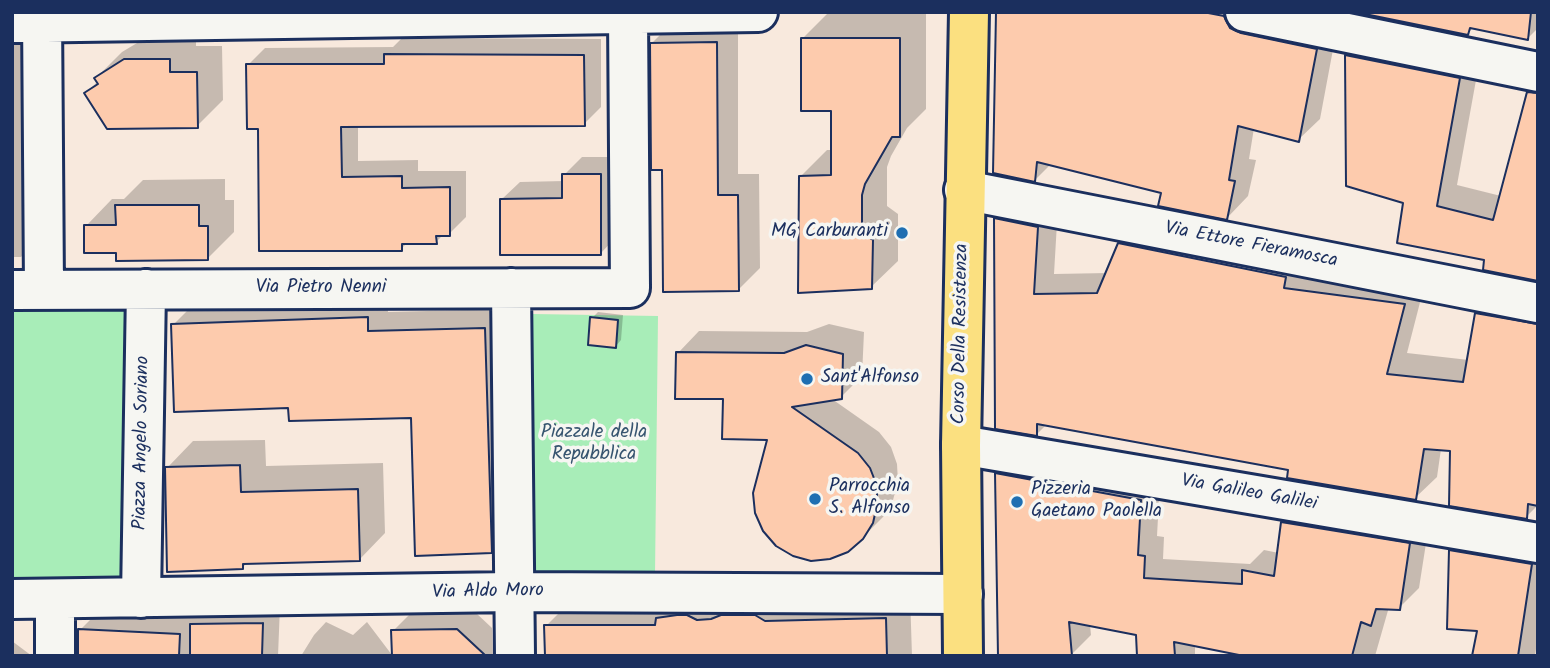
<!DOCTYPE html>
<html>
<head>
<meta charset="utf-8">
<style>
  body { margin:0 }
  #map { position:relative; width:1550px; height:668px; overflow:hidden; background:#f8e9dd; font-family:Kalam,sans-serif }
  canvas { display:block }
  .frame { position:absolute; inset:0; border:14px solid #1b2f5e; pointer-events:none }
</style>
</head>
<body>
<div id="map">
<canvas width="1550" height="668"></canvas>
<div class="frame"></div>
</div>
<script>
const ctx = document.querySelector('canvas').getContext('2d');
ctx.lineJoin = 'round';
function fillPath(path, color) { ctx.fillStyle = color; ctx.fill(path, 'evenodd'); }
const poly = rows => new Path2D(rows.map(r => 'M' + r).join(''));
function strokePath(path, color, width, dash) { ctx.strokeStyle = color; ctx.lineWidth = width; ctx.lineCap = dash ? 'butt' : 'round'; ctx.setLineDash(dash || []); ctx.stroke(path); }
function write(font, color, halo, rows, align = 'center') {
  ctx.font = font + ' Kalam,sans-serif'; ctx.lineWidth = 7; ctx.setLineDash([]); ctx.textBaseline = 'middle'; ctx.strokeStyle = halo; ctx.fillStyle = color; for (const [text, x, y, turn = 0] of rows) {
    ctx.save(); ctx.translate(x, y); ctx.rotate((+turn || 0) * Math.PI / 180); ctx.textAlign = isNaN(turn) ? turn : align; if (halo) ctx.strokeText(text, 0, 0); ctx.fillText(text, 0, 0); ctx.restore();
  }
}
const green = poly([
  [124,310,129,586,12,588,12,311],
  [533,314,658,316,655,574,529,574]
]);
const shadow = poly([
  [829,12,926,13,926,109,907,128,891,156,887,167,887,206,898,214,898,261,871,287,800,177,827,150,833,150,832,109,803,38],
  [997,12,1262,12,1337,28,1320,119,1298,140,1254,128,1249,159,1256,160,1248,196,1227,218,1163,192,1051,164,1035,180],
  [1364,12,1538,12,1538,28,1528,38,1474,27,1468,33],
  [12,13,28,25,40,238,21,257,12,257],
  [738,21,738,174,759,174,760,268,738,290,664,168,652,43,673,22],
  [152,34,196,34,196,46,222,46,223,100,197,126,86,93,98,81,96,78,122,52],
  [1368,35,1480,58,1457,185,1501,196,1522,118,1520,117,1526,92,1538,81,1538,279,1486,259,1405,201,1347,56],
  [402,38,601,39,601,107,584,124,358,125,358,161,418,160,418,171,466,171,466,217,449,234,444,234,436,242,408,242,401,249,259,128,248,65,265,48,393,47],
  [582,157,618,157,618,235,601,253,502,199,520,182,564,181,564,175],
  [225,179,225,200,234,200,234,232,207,259,86,226,112,199,124,199,143,180],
  [1016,198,1058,206,1054,274,1108,273,1120,244,1141,222,1425,283,1407,353,1469,360,1477,314,1498,293,1538,301,1538,505,1526,517,1452,450,1441,449,1437,477,1415,498,1290,469,1047,424,1037,434,995,219],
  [387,297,388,312,505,309,511,532,491,552,413,416,290,406,173,325,193,305],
  [598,312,623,315,621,340,615,347,592,318],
  [829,324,864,332,862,376,841,397,832,399,879,432,891,447,897,464,898,482,893,500,884,516,862,538,769,438,678,353,699,331,807,332],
  [265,440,266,466,383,463,385,533,359,560,247,563,242,568,167,468,193,441],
  [1017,454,1160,481,1157,536,1164,537,1163,559,1250,564,1264,550,1279,553,1283,522,1303,502,1429,524,1419,588,1399,608,1389,607,1375,656,1253,656,1195,645,1195,656,1138,656,1138,634,1090,625,1091,635,1071,655,997,474],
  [1471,530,1538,541,1538,649,1536,649,1535,656,1473,656,1479,629,1450,551],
  [910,594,912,656,546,656,546,626,571,601],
  [210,606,280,606,278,656,79,656,80,630,98,612,199,617],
  [475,612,492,628,493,656,394,656,393,631,411,613],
  [326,622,353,635,367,622,392,655,301,656,314,635],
  [12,641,32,656,12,656]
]);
const building = poly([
  [996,12,1203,12,1224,16,1230,28,1241,33,1317,49,1299,142,1238,126,1229,180,1235,181,1227,220,1158,206,1161,193,1037,162,1035,182,993,173,996,12],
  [1355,12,1531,12,1528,40,1470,28,1468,35,1355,12],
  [801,38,900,38,900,137,892,137,865,184,862,195,862,233,873,240,872,289,798,293,799,176,831,175,831,111,801,111,801,38],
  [717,42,718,195,738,195,739,291,663,292,662,170,651,170,650,43,717,42],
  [384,54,584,55,585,126,341,127,342,177,402,176,402,188,450,187,450,236,436,236,437,244,402,244,402,251,259,251,258,129,247,129,246,64,384,64,384,54],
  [1345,55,1460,78,1437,206,1493,220,1527,92,1538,93,1538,281,1483,270,1484,260,1397,243,1403,203,1346,186,1345,55],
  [124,59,170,59,170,72,197,72,198,128,107,129,84,93,98,84,94,78,124,59],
  [562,174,601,174,601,255,500,255,500,199,562,198,562,174],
  [115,205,199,205,199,226,208,226,208,260,116,261,116,253,84,253,84,225,116,225,115,205],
  [994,218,1038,227,1034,294,1097,293,1118,243,1286,277,1284,288,1405,304,1387,374,1463,382,1475,313,1538,324,1538,506,1528,504,1527,519,1449,506,1450,451,1424,449,1416,500,1287,478,1288,470,1037,424,1037,436,995,429,994,218],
  [368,317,368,331,485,328,492,553,415,556,411,418,289,421,288,408,174,412,171,324,368,317],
  [590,317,618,320,616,348,588,345,590,317],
  [806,345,843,354,842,399,792,407,858,453,870,468,877,486,877,505,873,523,863,539,848,552,830,559,811,561,793,556,776,546,763,531,755,513,753,493,767,440,722,439,723,399,675,399,676,352,784,353,806,345],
  [240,465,241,492,358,489,360,561,243,564,243,569,167,572,165,467,240,465],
  [995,473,1141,500,1138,555,1145,556,1144,578,1242,584,1242,570,1274,576,1281,522,1410,543,1400,610,1376,609,1371,626,1361,622,1352,656,1244,656,1174,642,1175,656,1137,656,1136,635,1069,622,1072,656,998,656,995,473],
  [1449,550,1532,564,1518,656,1472,656,1477,631,1447,629,1449,550],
  [677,615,687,615,697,620,711,619,721,615,755,615,765,621,886,618,887,656,545,656,544,625,655,625,656,618,677,615],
  [263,623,262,656,190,656,190,624,263,623],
  [78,629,180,634,179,656,78,656,78,629],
  [457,629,486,656,392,656,391,630,457,629]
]);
const minor = poly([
  [42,12,44,289],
  [1245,12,1538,72],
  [12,23,758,12],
  [964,190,1538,303],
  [511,288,515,656],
  [12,290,630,288,628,15],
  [961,445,1538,543],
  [141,598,146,289],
  [12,599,513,592,963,594],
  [55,656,55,599]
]);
const major = poly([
  [963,656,961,445,969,12]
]);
const markers = [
  [902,233,7,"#1f6fb2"],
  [807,379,7,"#1f6fb2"],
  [815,499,7,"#1f6fb2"],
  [1017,502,7,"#1f6fb2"]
];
const poiNames = [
  ["MG Carburanti",888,233,"right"],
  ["Sant'Alfonso",821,379],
  ["Parrocchia",829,488],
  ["S. Alfonso",829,510],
  ["Pizzeria",1031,491],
  ["Gaetano Paolella",1031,513]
];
const streetNames = [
  ["Via Ettore Fieramosca",1251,246,11],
  ["Via Pietro Nenni",321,289],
  ["Corso Della Resistenza",962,334,-89],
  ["Piazza Angelo Soriano",143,443,-89],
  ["Via Galileo Galilei",1249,494,10],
  ["Via Aldo Moro",488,593,-1]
];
const parkNames = [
  ["Piazzale della",594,434],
  ["Repubblica",594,456]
];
fillPath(green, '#a8edb8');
fillPath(shadow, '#0003');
fillPath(building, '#fdcbad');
strokePath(building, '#1b2f5e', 2);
strokePath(minor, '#1b2f5e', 44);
strokePath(major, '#1b2f5e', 44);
strokePath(minor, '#f6f6f2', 38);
strokePath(major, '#fbe080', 38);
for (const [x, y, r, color] of markers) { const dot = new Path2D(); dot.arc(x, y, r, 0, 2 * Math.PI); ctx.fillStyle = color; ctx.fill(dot); strokePath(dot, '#f6f6f2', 2.5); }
write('19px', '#1b2f5e', '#f6f6f2', poiNames, 'left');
write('19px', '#1b2f5e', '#f6f6f2', streetNames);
write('19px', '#375570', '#f6f6f2', parkNames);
</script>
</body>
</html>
